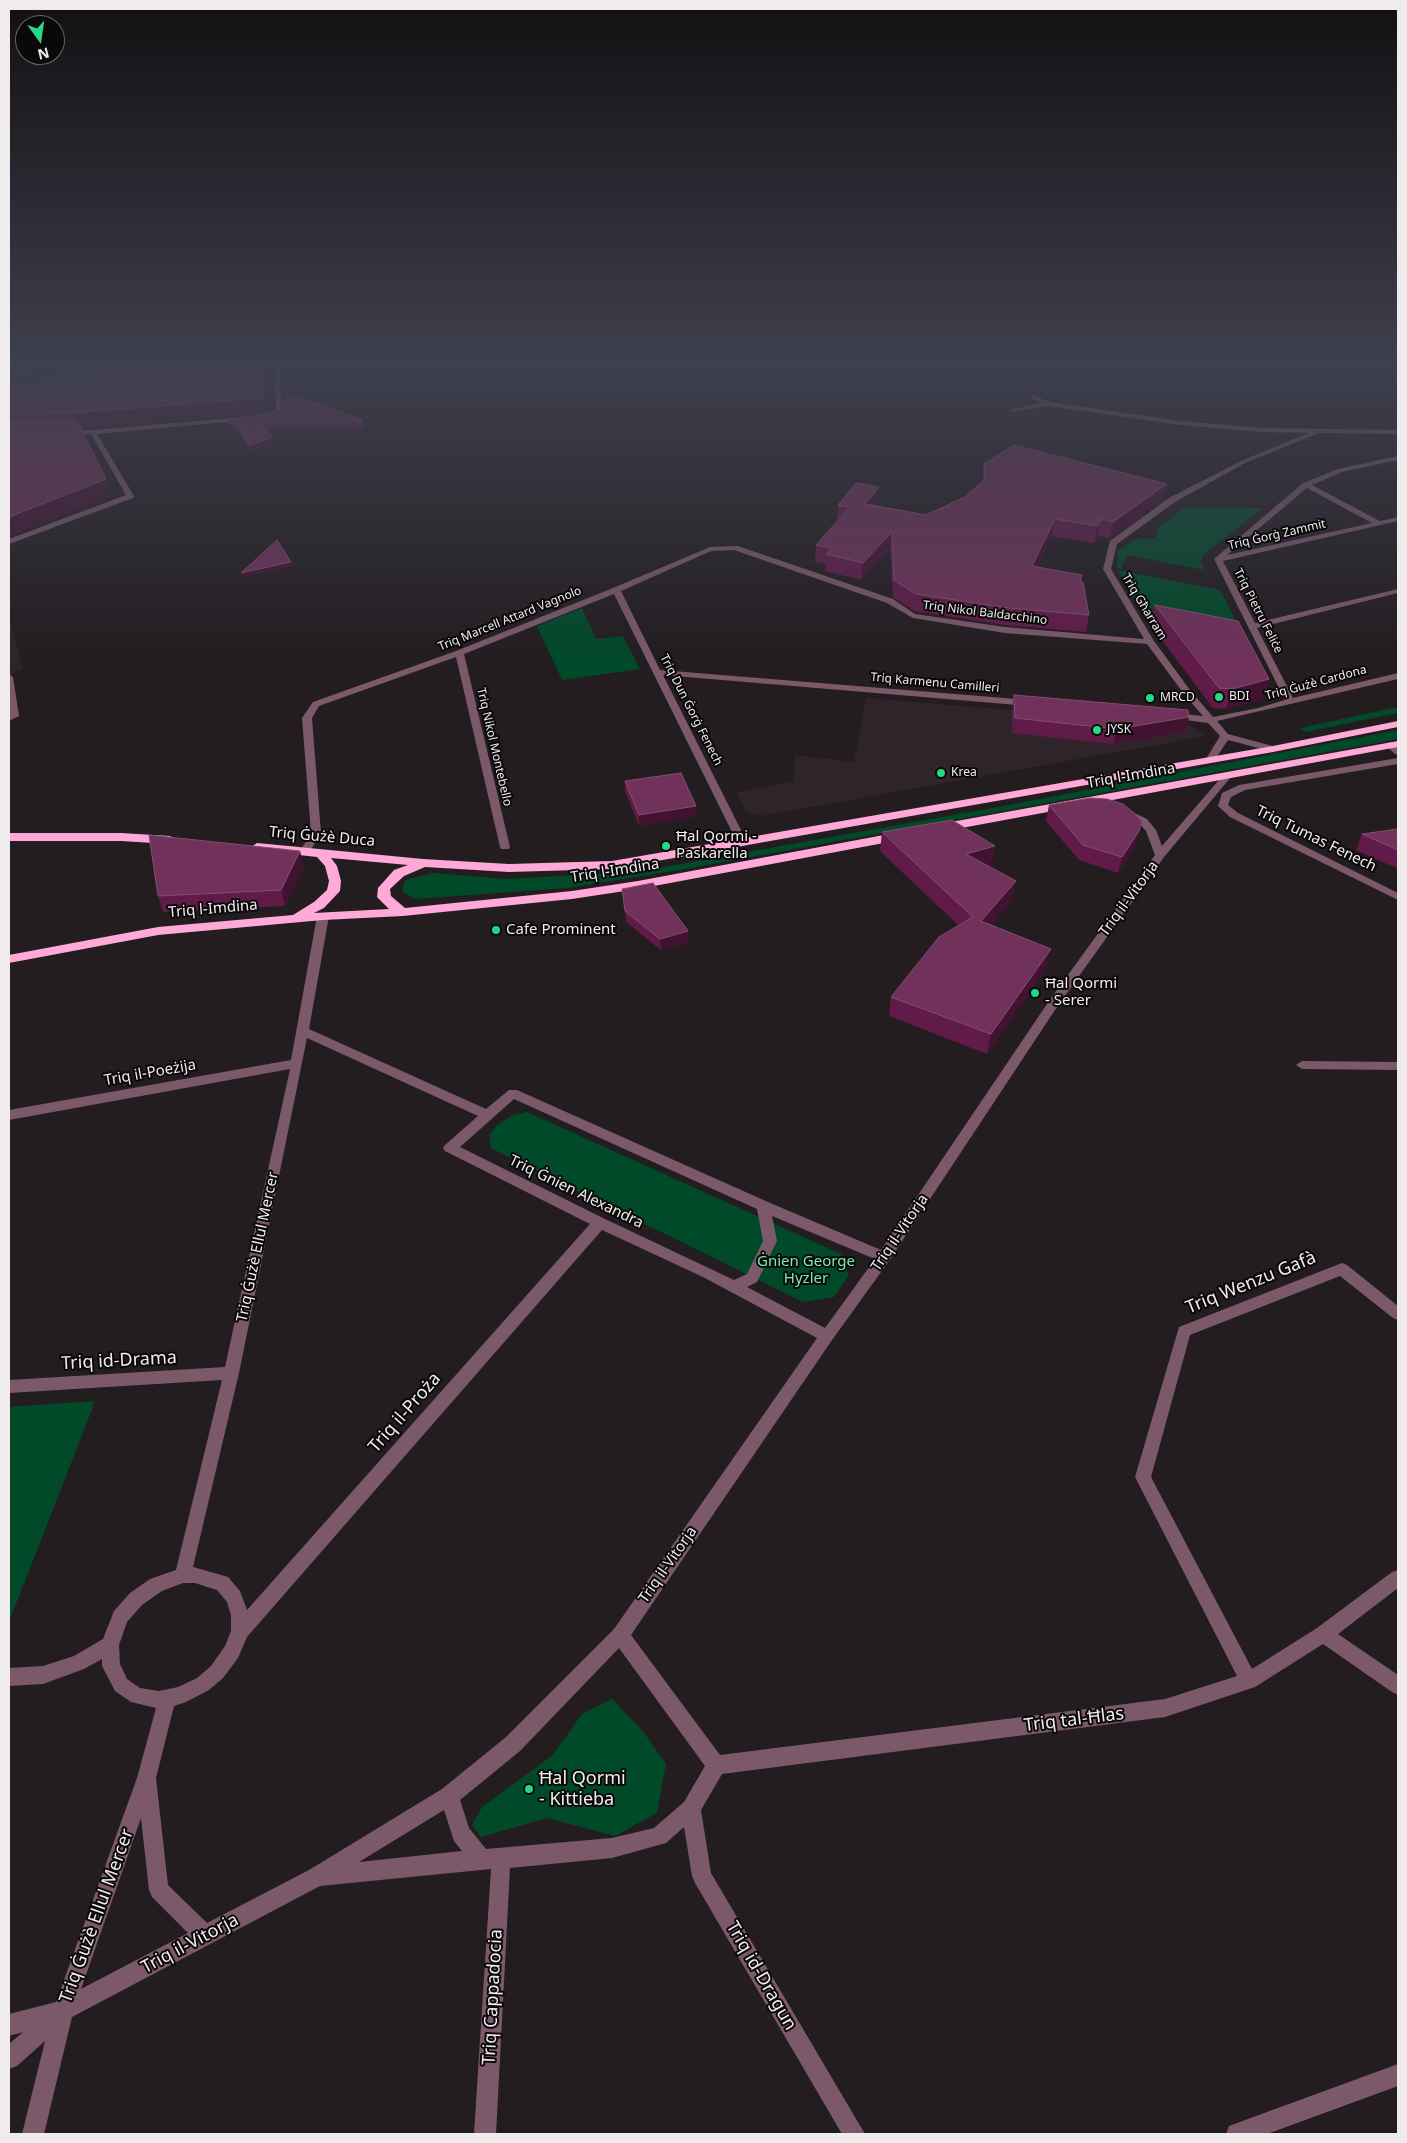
<!DOCTYPE html>
<html>
<head>
<meta charset="utf-8">
<style>
  body { margin:0 }
  #map { position:relative; width:1407px; height:2143px; overflow:hidden; background:#231d20; font-family:"Noto Sans",sans-serif }
  canvas { display:block }
  .frame { position:absolute; inset:0; border:10px solid #f0ecee; pointer-events:none }
  .north { position:absolute; left:15px; top:15px; width:50px; height:50px; box-sizing:border-box; background:#0a0809; border:1px solid #666365; border-radius:50%; rotate:166deg; font-size:14px; font-weight:700; line-height:20px; text-align:center; color:#f0ecee }
  .north::after { content:''; display:block; margin:auto; width:18px; height:22px; background:#25d886; clip-path:polygon(50% 0,100% 100%,50% 72%,0 100%) }
</style>
</head>
<body>
<div id="map">
<canvas width="1407" height="2143"></canvas>
<div class="frame"></div>
<div class="north">N</div>
</div>
<script>
const ctx = document.querySelector('canvas').getContext('2d');
ctx.lineJoin = 'round';
function fillPath(path, color) { ctx.fillStyle = color; ctx.fill(path, 'evenodd'); }
const poly = rows => new Path2D(rows.map(r => 'M' + r).join(''));
function strokePath(path, color, width, dash) { ctx.strokeStyle = color; ctx.lineWidth = width; ctx.lineCap = dash ? 'butt' : 'round'; ctx.setLineDash(dash || []); ctx.stroke(path); }
function write(font, color, halo, rows, align = 'center') {
  ctx.font = font + ' "Noto Sans",sans-serif'; ctx.lineWidth = 4; ctx.setLineDash([]); ctx.textBaseline = 'middle'; ctx.strokeStyle = halo; ctx.fillStyle = color; for (const [text, x, y, turn = 0] of rows) {
    ctx.save(); ctx.translate(x, y); ctx.rotate((+turn || 0) * Math.PI / 180); ctx.textAlign = isNaN(turn) ? turn : align; if (halo) ctx.strokeText(text, 0, 0); ctx.fillText(text, 0, 0); ctx.restore();
  }
}
const built = poly([
  [9,616,23,669,9,675],
  [866,698,1189,725,1206,736,761,816,745,811,737,792,794,782,795,755,854,762]
]);
const green = poly([
  [87,362,146,362,90,396,9,398,9,377,38,377,53,372,60,367],
  [1185,507,1263,508,1204,554,1200,561,1205,570,1127,555,1121,569,1118,568,1117,551,1136,539,1155,538,1158,528],
  [1118,570,1220,590,1250,648,1157,625,1150,614,1142,613],
  [582,608,596,639,623,636,640,669,562,680,537,626],
  [1398,707,1398,713,1305,732,1300,728],
  [1398,730,1398,739,685,869,568,888,414,899,402,891,405,880,433,873,506,879,637,872,1014,804],
  [527,1112,841,1254,849,1275,834,1297,803,1302,491,1148,489,1135,497,1125,513,1115],
  [94,1401,91,1412,9,1622,9,1407],
  [612,1699,642,1730,666,1764,657,1813,615,1836,547,1818,481,1837,472,1825,482,1807,553,1755,582,1714]
]);
const minor = poly([
  [274,362,280,362,281,406,283,411,268,419,265,417,266,416,276,410,274,362],
  [1033,395,1050,402,1180,421,1261,428,1398,430,1398,434,1319,433,1245,463,1175,502,1117,544,1111,569,1154,641,1190,690,1213,717,1258,708,1285,700,1214,559,1303,483,1338,469,1398,456,1398,460,1342,472,1312,485,1380,521,1398,517,1398,521,1223,561,1255,623,1398,589,1398,593,1257,628,1293,698,1398,673,1398,679,1217,721,1228,734,1276,747,1278,749,1273,752,1228,740,1214,761,1211,762,1206,759,1220,736,1208,723,1170,718,1168,716,1173,713,1203,716,1184,694,1147,644,1005,633,913,618,887,603,734,550,711,551,621,591,660,670,1029,700,1034,703,1029,706,663,675,747,842,746,844,738,844,614,594,464,654,510,847,509,849,501,849,500,847,456,657,319,706,312,718,321,833,309,853,301,853,300,851,311,833,302,718,313,702,456,651,613,588,710,547,738,546,893,599,915,614,1005,627,1144,639,1103,569,1110,541,1169,498,1241,461,1309,433,1261,432,1180,425,1048,406,1012,412,1009,410,1041,403,1031,398,1030,397,1033,395],
  [1307,488,1372,523,1227,555,1307,488],
  [246,417,249,419,248,420,97,434,134,496,133,498,9,544,9,539,126,495,91,434,67,434,64,432,65,431,93,430,246,417],
  [9,674,13,677,19,716,9,721,9,674],
  [1390,742,1398,747,1398,755,1395,754,1385,745,1390,742],
  [1398,758,1398,764,1245,790,1231,797,1228,805,1238,813,1398,893,1398,900,1230,817,1218,806,1222,793,1239,785,1398,758],
  [1228,772,1233,775,1231,777,1164,857,1057,1007,889,1261,832,1340,631,1635,720,1755,1165,1699,1237,1676,1135,1477,1179,1327,1342,1263,1347,1265,1398,1306,1398,1320,1393,1318,1340,1276,1190,1335,1151,1477,1252,1669,1317,1628,1392,1572,1398,1570,1398,1588,1338,1634,1398,1675,1398,1695,1392,1692,1323,1644,1255,1687,1165,1717,722,1774,701,1810,711,1873,865,2134,842,2134,695,1883,692,1876,684,1827,666,1843,612,1858,510,1868,496,2134,474,2134,491,1869,320,1886,72,2017,44,2134,22,2134,45,2041,17,2066,9,2069,9,2044,23,2032,9,2036,9,2014,56,2002,137,1778,156,1708,131,1702,115,1691,102,1666,102,1659,84,1669,43,1684,9,1686,9,1668,43,1666,74,1656,103,1639,114,1611,130,1593,150,1579,176,1570,222,1380,9,1393,9,1380,225,1367,290,1069,9,1120,9,1110,291,1060,317,916,323,913,329,916,309,1029,486,1109,509,1090,517,1090,768,1202,881,1250,1049,1001,1155,855,1146,831,1139,823,1120,814,1120,810,1128,810,1147,819,1156,830,1162,846,1225,773,1228,772],
  [307,1038,478,1116,445,1145,443,1148,445,1151,590,1224,247,1610,240,1591,228,1577,193,1567,239,1373,307,1038],
  [514,1099,757,1209,763,1241,747,1274,734,1280,605,1219,460,1147,514,1099],
  [772,1216,875,1259,825,1328,747,1287,757,1282,777,1241,772,1216],
  [602,1230,703,1277,817,1338,614,1629,506,1737,442,1789,309,1870,207,1923,168,1885,156,1778,174,1706,186,1702,209,1690,223,1678,238,1658,247,1637,602,1230],
  [183,1583,195,1583,217,1590,227,1602,231,1615,231,1631,225,1646,211,1666,197,1678,178,1687,159,1691,140,1688,127,1679,120,1664,119,1645,127,1622,142,1605,162,1591,183,1583],
  [619,1648,705,1766,684,1802,654,1828,612,1838,486,1849,469,1828,460,1800,520,1751,619,1648],
  [444,1810,454,1841,462,1851,359,1862,444,1810],
  [141,1818,149,1890,152,1897,188,1933,81,1989,141,1818],
  [1302,1061,1398,1062,1398,1070,1302,1069,1296,1065,1302,1061],
  [1398,2064,1398,2086,1267,2134,1226,2134,1229,2126,1237,2123,1398,2064]
]);
const highway = poly([
  [1398,721,1398,727,1273,752,612,869,509,872,425,867,404,876,390,889,391,896,405,908,572,891,638,881,900,832,906,836,900,840,638,889,572,899,403,916,323,920,158,935,9,963,9,955,158,927,293,915,314,902,327,890,329,881,325,866,317,857,253,850,251,847,257,843,423,859,509,864,612,861,1273,746,1398,721],
  [331,858,408,865,394,870,378,888,377,897,389,909,314,913,324,908,340,891,341,881,337,866,331,858],
  [1398,741,1398,747,940,832,934,828,940,824,1398,741],
  [9,833,121,833,170,836,176,840,170,844,121,841,9,841,9,833]
]);
const wall = poly([
  [142,362,267,362,266,413,81,428,111,496,9,536,9,385,93,384,129,374],
  [229,419,363,420,364,427,364,429,267,429,275,444,251,452,237,429,231,429],
  [984,464,1163,500,1110,538,1098,536,1094,543,1052,536,1037,567,1080,582,1089,615,1086,632,1005,625,914,611,893,597,890,549,861,580,825,571,826,564,815,562,816,545,837,522,838,505,878,503,875,505,926,515,965,497,982,482],
  [1155,605,1269,679,1263,699,1226,709,1213,708,1150,624],
  [1014,695,1189,717,1185,732,1113,744,1012,733,1012,710],
  [625,781,696,816,639,826,625,791],
  [1049,805,1135,847,1118,873,1079,860,1046,821],
  [1398,829,1398,869,1356,850,1362,834],
  [882,832,992,865,988,866,1012,900,991,925,1046,969,987,1054,889,1016,891,997,959,926,880,851],
  [304,867,285,906,163,912,158,896],
  [622,889,688,942,661,950,626,922]
]);
const shadedWall = poly([
  [17,362,59,362,9,382,9,366],
  [264,362,267,362,266,413,78,428,73,413],
  [273,437,275,444,251,452,250,445],
  [106,479,111,496,10,536,9,534,9,517],
  [1167,484,1163,500,1110,538,1113,522],
  [879,487,878,503,864,520,865,504],
  [1055,519,1052,536,1029,583,1032,566],
  [1101,519,1098,536,1094,543,1098,526],
  [892,532,890,549,861,580,863,563],
  [291,562,292,566,242,578,241,573],
  [1269,679,1263,699,1226,709,1232,689],
  [1189,717,1185,732,1113,744,1117,729],
  [696,806,696,816,639,826,639,815],
  [1142,821,1135,847,1118,873,1122,857],
  [995,846,992,865,963,874,966,854],
  [300,851,304,867,285,906,281,890],
  [1016,881,1012,900,978,940,981,921],
  [688,931,688,942,661,950,660,939],
  [1051,949,1046,969,987,1054,991,1034]
]);
const building = poly([
  [9,362,17,362,9,366,9,362],
  [142,362,264,362,262,398,73,413,9,414,9,385,93,384,103,374,129,374,142,362],
  [297,396,363,420,362,422,262,423,273,437,250,445,235,423,230,423,229,419,268,414,282,407,282,401,297,396],
  [77,420,106,479,9,517,9,421,77,420],
  [1014,445,1167,484,1113,522,1101,519,1098,526,1055,519,1032,566,1082,575,1080,582,1083,582,1089,615,1008,608,916,594,894,580,892,532,863,563,826,554,832,548,816,545,850,507,838,505,856,483,879,487,865,504,926,515,965,497,985,479,984,464,1014,445],
  [277,540,291,562,241,573,277,540],
  [1155,605,1238,621,1269,679,1232,689,1219,688,1155,605],
  [1014,695,1188,710,1189,717,1117,729,1015,718,1014,695],
  [681,773,696,806,639,815,625,781,681,773],
  [1090,798,1107,799,1123,804,1134,813,1142,821,1139,831,1122,857,1083,845,1049,805,1090,798],
  [952,820,995,846,966,854,1016,881,981,921,1051,949,991,1034,891,997,939,937,973,917,882,832,952,820],
  [1398,829,1398,850,1362,834,1398,829],
  [149,835,300,851,281,890,158,896,149,835],
  [653,883,688,931,660,939,625,911,622,889,653,883]
]);
const markers = [
  [1219,697,5,"#25d886"],
  [1150,698,5,"#25d886"],
  [1097,730,5,"#25d886"],
  [941,773,5,"#25d886"],
  [666,846,5,"#25d886"],
  [496,930,5,"#25d886"],
  [1035,993,5,"#25d886"],
  [529,1789,5,"#25d886"]
];
const farStreetnames = [
  ["Triq Ġorġ Zammit",1277,535,-13],
  ["Triq Għarram",1144,607,59],
  ["Triq Pietru Feliċe",1258,611,63],
  ["Triq Nikol Baldacchino",985,613,7],
  ["Triq Marcell Attard Vagnolo",510,619,-22],
  ["Triq Karmenu Camilleri",935,683,5],
  ["Triq Ġużè Cardona",1316,683,-15],
  ["Triq Dun Ġorġ Fenech",691,710,63],
  ["Triq Nikol Montebello",494,747,77]
];
const farPoinames = [
  ["BDI",1229,697],
  ["MRCD",1160,698],
  ["JYSK",1107,730],
  ["Krea",951,773]
];
const streetNames = [
  ["Triq l-Imdina",1131,776,-10],
  ["Triq Ġużè Duca",322,837,5],
  ["Triq Tumas Fenech",1316,839,26],
  ["Triq l-Imdina",615,871,-9],
  ["Triq il-Vitorja",1129,899,-54],
  ["Triq l-Imdina",213,909,-5],
  ["Triq il-Poeżija",150,1073,-10],
  ["Triq Ġnien Alexandra",576,1192,26],
  ["Triq il-Vitorja",900,1233,-56],
  ["Triq Ġużè Ellul Mercer",258,1247,-78],
  ["Triq il-Vitorja",668,1565,-55]
];
const poiNames = [
  ["Ħal Qormi -",676,837],
  ["Paskarella",676,854],
  ["Cafe Prominent",506,930],
  ["Ħal Qormi",1045,984],
  ["- Serer",1045,1001]
];
const parkNames = [
  ["Ġnien George",806,1262],
  ["Hyzler",806,1279]
];
const nearStreetnames = [
  ["Triq Wenzu Gafà",1251,1283,-22],
  ["Triq id-Drama",119,1361,-3],
  ["Triq il-Proża",405,1413,-49],
  ["Triq tal-Ħlas",1074,1720,-7],
  ["Triq Ġużè Ellul Mercer",97,1916,-70],
  ["Triq il-Vitorja",190,1944,-28],
  ["Triq id-Dragun",761,1976,60],
  ["Triq Cappadocia",493,1997,-87]
];
const nearPoinames = [
  ["Ħal Qormi",539,1779],
  ["- Kittieba",539,1800]
];
fillPath(built, '#2f242a');
fillPath(green, '#004929');
fillPath(minor, '#7b596b');
fillPath(highway, '#ffa9d8');
fillPath(wall, '#611b48');
fillPath(shadedWall, '#421231');
fillPath(building, '#70315a');
strokePath(building, '#844e71', 1);
const sky = ctx.createLinearGradient(0, 0, 0, 662);
sky.addColorStop(0, '#131012');
sky.addColorStop(0.55, '#3f404e');
sky.addColorStop(1, '#3f404e00');
ctx.fillStyle = sky;
ctx.fillRect(0, 0, 1407, 662);
for (const [x, y, r, color] of markers) { const dot = new Path2D(); dot.arc(x, y, r, 0, 2 * Math.PI); ctx.fillStyle = color; ctx.fill(dot); strokePath(dot, '#0a0809', 2); }
write('12px', '#f0ecee', '#0a0809', farStreetnames);
write('12px', '#f0ecee', '#0a0809', farPoinames, 'left');
write('15px', '#f0ecee', '#0a0809', streetNames);
write('15px', '#f0ecee', '#0a0809', poiNames, 'left');
write('15px', '#78f0ab', '#0a0809', parkNames);
write('18px', '#f0ecee', '#0a0809', nearStreetnames);
write('18px', '#f0ecee', '#0a0809', nearPoinames, 'left');
</script>
</body>
</html>
